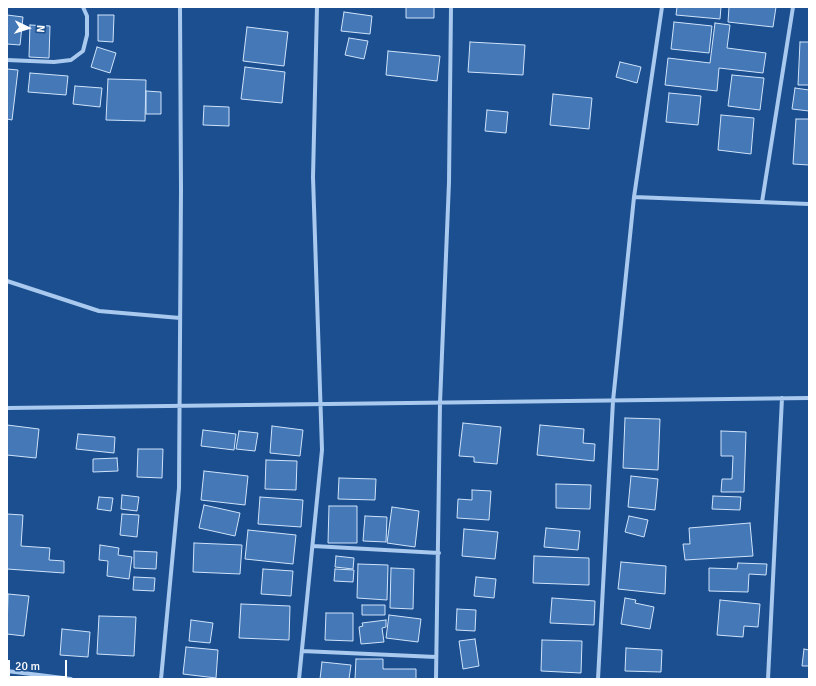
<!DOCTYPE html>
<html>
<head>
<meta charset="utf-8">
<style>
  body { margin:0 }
  #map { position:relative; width:816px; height:686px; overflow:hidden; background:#1b4f8f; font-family:Signika,sans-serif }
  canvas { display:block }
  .frame { position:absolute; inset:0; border:8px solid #fff; pointer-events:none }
  .north { position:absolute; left:8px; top:8px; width:40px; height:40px; -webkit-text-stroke:3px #1b4f8f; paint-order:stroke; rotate:94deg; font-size:11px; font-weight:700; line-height:16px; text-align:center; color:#fff }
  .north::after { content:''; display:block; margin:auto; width:14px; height:18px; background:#fff; clip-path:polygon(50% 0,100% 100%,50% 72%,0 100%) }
  .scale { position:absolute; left:8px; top:660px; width:59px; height:18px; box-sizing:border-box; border:2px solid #fff; border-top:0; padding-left:5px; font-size:12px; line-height:14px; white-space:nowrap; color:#fff; -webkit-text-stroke:3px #1b4f8f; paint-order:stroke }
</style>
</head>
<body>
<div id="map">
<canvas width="816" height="686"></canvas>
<div class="frame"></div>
<div class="north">N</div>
<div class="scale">20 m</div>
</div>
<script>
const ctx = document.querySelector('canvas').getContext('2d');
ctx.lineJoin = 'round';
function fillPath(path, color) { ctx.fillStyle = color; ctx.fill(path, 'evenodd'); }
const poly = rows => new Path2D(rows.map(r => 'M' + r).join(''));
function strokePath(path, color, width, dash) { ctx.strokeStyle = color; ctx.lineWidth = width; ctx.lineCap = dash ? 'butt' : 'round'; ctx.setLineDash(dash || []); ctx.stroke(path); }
const building = poly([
  [406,7,434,7,434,18,406,18,406,7],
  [677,7,721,7,720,19,676,15,677,7],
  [729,7,776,7,773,27,728,22,729,7],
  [344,12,372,16,370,34,341,31,344,12],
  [7,15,23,17,20,45,7,44,7,15],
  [98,15,114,15,113,42,98,41,98,15],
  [674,22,712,26,709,53,671,49,674,22],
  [715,23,730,25,727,48,766,53,763,73,719,68,717,91,665,85,668,58,710,63,715,23],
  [30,25,50,26,49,58,29,57,30,25],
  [247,27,288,32,284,66,243,61,247,27],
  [349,38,368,41,364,59,345,55,349,38],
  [470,42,525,45,523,75,468,72,470,42],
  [800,42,809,42,809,85,798,85,800,42],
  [97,47,116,53,110,73,91,67,97,47],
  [388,51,440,56,437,81,386,75,388,51],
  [620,62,641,67,637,83,616,77,620,62],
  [245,67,285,72,282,103,241,99,245,67],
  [7,69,18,70,12,120,7,119,7,69],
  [30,73,68,76,66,95,28,92,30,73],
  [732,75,764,78,760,110,728,106,732,75],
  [108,79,146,80,145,121,106,120,108,79],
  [75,86,102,88,100,107,73,104,75,86],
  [795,88,809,90,809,111,792,109,795,88],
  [146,91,161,92,161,114,146,114,146,91],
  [669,93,701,96,698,125,666,122,669,93],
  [553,94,592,98,589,129,550,125,553,94],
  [204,106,229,107,229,126,203,125,204,106],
  [487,110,508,112,506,133,485,131,487,110],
  [721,115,754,118,751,154,718,150,721,115],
  [796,119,809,119,809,165,793,164,796,119],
  [625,418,660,419,658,470,623,468,625,418],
  [463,423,501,427,497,464,474,462,474,457,459,456,463,423],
  [7,425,39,429,36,458,7,455,7,425],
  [540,425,584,429,583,443,595,444,594,461,537,455,540,425],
  [272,426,303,430,300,456,270,453,272,426],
  [203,430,236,434,234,450,201,446,203,430],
  [239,431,258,433,255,451,236,449,239,431],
  [721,431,746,432,744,492,721,492,722,479,732,479,733,456,721,456,721,431],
  [78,434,115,437,114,453,76,449,78,434],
  [138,449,163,449,162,478,137,477,138,449],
  [117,458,118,471,93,472,93,459,117,458],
  [266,460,297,461,296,490,265,489,266,460],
  [204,471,248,476,245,505,201,500,204,471],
  [631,476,658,479,655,510,628,507,631,476],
  [339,478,376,479,375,500,338,499,339,478],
  [556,484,591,485,590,509,556,508,556,484],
  [472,490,491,491,489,520,457,518,458,499,472,500,472,490],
  [122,495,139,497,137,511,121,509,122,495],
  [713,496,741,497,740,510,712,509,713,496],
  [99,497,113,498,111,511,97,509,99,497],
  [260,497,303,500,301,527,258,524,260,497],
  [204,505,240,513,235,536,199,528,204,505],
  [329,506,357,506,357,543,328,543,329,506],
  [392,507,419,511,415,547,387,543,392,507],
  [7,514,23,515,21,546,50,548,49,560,64,561,64,573,7,569,7,514],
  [122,514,139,515,137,537,120,535,122,514],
  [365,516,387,517,386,542,363,541,365,516],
  [629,516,648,520,644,537,625,532,629,516],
  [750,523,753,556,685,560,683,544,690,544,689,528,750,523],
  [546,528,580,531,578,550,544,547,546,528],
  [464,529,498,532,495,559,462,556,464,529],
  [248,530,296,535,293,564,245,559,248,530],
  [194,543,242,545,240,574,193,572,194,543],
  [100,545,119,548,118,555,132,557,129,579,107,576,108,561,99,560,100,545],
  [134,551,157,552,156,569,134,568,134,551],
  [336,556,354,558,353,569,335,567,336,556],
  [534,556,589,558,589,585,533,583,534,556],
  [621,562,666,566,665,594,618,589,621,562],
  [738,563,767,564,766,575,749,574,748,592,709,591,709,568,737,569,738,563],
  [358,564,388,565,387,600,357,598,358,564],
  [391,568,414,569,413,609,390,608,391,568],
  [263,569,293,571,291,596,261,594,263,569],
  [335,569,354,570,353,582,334,581,335,569],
  [134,577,155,578,154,591,133,590,134,577],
  [476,577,496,579,494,598,474,596,476,577],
  [8,594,29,596,24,636,7,634,8,594],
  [552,598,595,601,594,625,550,623,552,598],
  [625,598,636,600,635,603,654,607,650,629,621,624,625,598],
  [720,600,760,604,758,627,744,626,743,637,717,635,720,600],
  [241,604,290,606,289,640,239,638,241,604],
  [362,605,385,605,385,615,362,615,362,605],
  [457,609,476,610,475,631,456,630,457,609],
  [326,613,353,613,353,641,325,640,326,613],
  [389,615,421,619,418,642,386,638,389,615],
  [99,616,136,617,134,656,97,654,99,616],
  [191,620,213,623,210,643,189,641,191,620],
  [386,620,386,627,382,628,384,642,361,644,359,627,363,626,362,623,386,620],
  [62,629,90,632,88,657,60,655,62,629],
  [475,639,479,666,463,669,459,641,475,639],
  [542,640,582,641,581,673,541,671,542,640],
  [186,647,218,650,216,678,183,674,186,647],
  [626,648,662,650,661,672,625,671,626,648],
  [804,649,809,650,809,666,802,666,804,649],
  [356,659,383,659,383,669,416,669,416,679,355,679,356,659],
  [322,662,351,665,349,679,320,679,322,662]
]);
const minor = poly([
  [7,60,54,62,71,60,83,51,87,35,87,16,83,7],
  [634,197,809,204],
  [762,202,793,7],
  [7,281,99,311,180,318],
  [7,408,809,398],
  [313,546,439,553],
  [302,651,436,657],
  [7,671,71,679],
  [161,679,179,488,181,190,180,7],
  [299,679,322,450,313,177,317,7],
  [436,679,440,403,449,182,451,7],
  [598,679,613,401,634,197,662,7],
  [768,679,782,398]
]);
fillPath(building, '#4478b7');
strokePath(building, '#cfe3fa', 1);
strokePath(minor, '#a9c9ee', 4);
</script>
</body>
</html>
